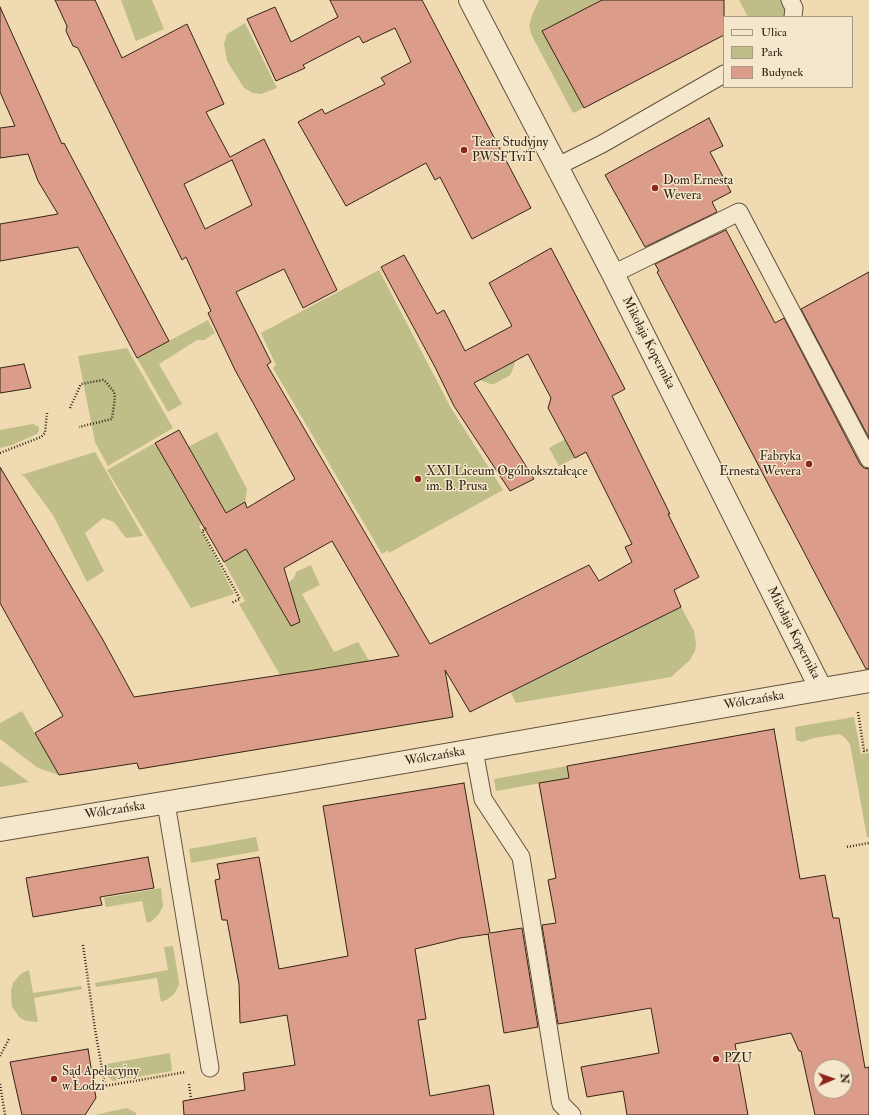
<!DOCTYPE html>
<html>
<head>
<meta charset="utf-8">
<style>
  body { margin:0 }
  #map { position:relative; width:869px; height:1115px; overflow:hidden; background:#efdab1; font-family:"IM FELL Double Pica",serif }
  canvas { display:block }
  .legend { position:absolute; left:723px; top:16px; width:130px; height:72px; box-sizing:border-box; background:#f5e7cc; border:1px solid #a89984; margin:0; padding:5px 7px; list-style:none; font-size:12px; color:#352518 }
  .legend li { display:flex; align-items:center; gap:8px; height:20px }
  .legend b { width:20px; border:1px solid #a89984 }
  .north { position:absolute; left:813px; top:1059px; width:40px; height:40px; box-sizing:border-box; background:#f5e7cc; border:1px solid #a89984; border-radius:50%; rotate:88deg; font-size:11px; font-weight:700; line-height:16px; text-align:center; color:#352518 }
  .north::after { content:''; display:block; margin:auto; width:14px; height:18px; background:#8f2418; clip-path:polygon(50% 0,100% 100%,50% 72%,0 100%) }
</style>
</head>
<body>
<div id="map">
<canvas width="869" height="1115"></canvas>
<ul class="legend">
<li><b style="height:5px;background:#f5e7cc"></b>Ulica</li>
<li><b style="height:11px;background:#bfbe88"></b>Park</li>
<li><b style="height:11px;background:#db9c89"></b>Budynek</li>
</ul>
<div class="north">N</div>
</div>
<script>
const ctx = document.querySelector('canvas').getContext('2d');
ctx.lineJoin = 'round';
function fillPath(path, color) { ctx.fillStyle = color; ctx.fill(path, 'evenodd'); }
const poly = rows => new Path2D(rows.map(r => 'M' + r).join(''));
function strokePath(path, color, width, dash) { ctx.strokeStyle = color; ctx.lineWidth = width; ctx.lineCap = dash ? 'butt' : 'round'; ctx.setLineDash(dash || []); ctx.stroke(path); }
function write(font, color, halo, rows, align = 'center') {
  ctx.font = font + ' "IM FELL Double Pica",serif'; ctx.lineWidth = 3; ctx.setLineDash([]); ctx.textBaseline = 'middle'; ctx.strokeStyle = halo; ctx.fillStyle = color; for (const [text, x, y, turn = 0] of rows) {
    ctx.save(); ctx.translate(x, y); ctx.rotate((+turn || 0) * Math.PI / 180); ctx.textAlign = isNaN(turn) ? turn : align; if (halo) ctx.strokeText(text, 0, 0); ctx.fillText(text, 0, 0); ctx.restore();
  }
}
const green = poly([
  [121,0,152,0,164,29,136,41],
  [539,0,602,0,543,31,584,108,573,113,532,36,529,26,532,15],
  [739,0,784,0,786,17,748,17],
  [245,23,277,88,261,94,253,93,244,88,227,61,224,44,227,34],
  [379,270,451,408,503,490,389,553,388,550,382,554,273,368,276,365,261,333],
  [208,320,215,333,204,340,197,340,159,364,182,404,168,412,137,358],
  [520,347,511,374,509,376,494,384,490,384,480,380,506,366],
  [127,348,173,428,108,466,95,442,78,356],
  [33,424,39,427,39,431,37,434,12,445,0,448,0,430],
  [590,426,612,439,559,466,549,448],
  [217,432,247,489,245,504,226,514,188,447],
  [155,443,203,524,199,526,234,594,191,608,107,470],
  [95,452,143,536,126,538,114,522,103,518,85,533,104,571,87,582,53,515,25,477,21,475],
  [246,549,266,583,289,582,294,578,296,572,311,565,320,585,302,594,334,652,358,642,369,661,280,675,239,604,245,601,224,562],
  [681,607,694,631,696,643,695,651,690,660,671,677,516,703,510,691],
  [22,711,59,775,38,768,0,739,0,723],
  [854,717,861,754,869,753,869,837,867,837,850,744,844,737,839,734,814,738,802,742,796,740,795,727],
  [0,761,29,782,0,787],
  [567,766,569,778,496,791,494,779],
  [256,837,259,851,191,863,189,849],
  [161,888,163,906,159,914,152,921,147,923,142,901,106,907,104,898],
  [173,946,179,981,179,985,174,994,168,999,161,1002,157,978,96,987,95,983,168,970,164,947],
  [29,970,33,993,81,986,82,989,34,998,38,1022,26,1021,20,1018,12,1007,11,991,13,983,17,978,22,973],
  [170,1053,172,1071,113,1081,108,1077,106,1064],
  [127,1108,136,1113,136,1115,94,1115]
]);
const building = poly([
  [55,0,95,0,122,58,187,24,224,104,206,112,230,157,264,139,337,290,303,308,284,269,236,292,271,362,267,365,430,644,589,565,599,581,632,562,625,547,632,544,586,452,575,458,548,408,551,398,528,354,474,383,534,479,510,491,454,406,435,367,381,267,404,255,437,314,444,310,465,351,512,326,489,283,551,248,625,389,612,396,670,514,668,514,699,577,674,590,681,607,470,712,445,670,453,717,139,769,137,763,59,775,35,733,63,716,0,603,0,467,103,640,134,697,314,670,399,656,332,541,284,568,300,622,291,626,246,549,224,562,155,443,179,430,226,513,245,502,247,508,295,479,235,370,208,313,211,311,186,257,182,260,78,48,73,46,66,31,67,26,55,0],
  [232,160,252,205,205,229,184,184,232,160],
  [330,0,422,0,531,208,472,239,440,177,435,180,426,163,346,206,298,122,322,109,325,114,385,84,381,78,411,62,395,28,363,43,359,36,303,65,305,68,276,81,247,19,275,7,291,42,338,17,330,0],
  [602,0,724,0,724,35,584,108,542,31,602,0],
  [0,7,62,144,64,143,169,341,137,358,78,247,0,261,0,224,58,214,38,181,28,154,0,158,0,128,15,126,0,92,0,7],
  [709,118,723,146,710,152,731,192,712,202,717,212,645,247,605,175,709,118],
  [726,230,775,323,784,318,860,464,864,468,869,469,869,669,866,669,827,596,657,272,659,271,655,264,726,230],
  [869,272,869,438,801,309,869,272],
  [24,364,31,388,0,393,0,368,24,364],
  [774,729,800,879,825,875,833,918,839,918,865,1068,869,1067,869,1115,815,1115,801,1051,799,1051,791,1033,735,1044,748,1115,627,1115,623,1091,587,1097,581,1067,659,1053,651,1008,558,1024,542,925,556,923,548,880,556,878,539,783,569,778,567,766,774,729],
  [821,1067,845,1067,845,1091,821,1091,821,1067],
  [464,783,490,933,522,928,538,1027,504,1033,488,934,489,934,460,938,415,949,426,1019,418,1020,430,1096,489,1085,494,1115,184,1115,183,1101,245,1090,243,1073,295,1065,287,1015,240,1023,239,984,227,920,222,920,215,880,220,879,217,864,259,857,279,969,348,956,323,806,464,783],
  [148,857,154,888,100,897,102,905,33,917,26,878,148,857],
  [88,1049,96,1098,85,1115,22,1115,10,1062,88,1049]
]);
const path = poly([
  [70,408,81,384,103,380,106,382,114,392,115,397,112,419,79,427],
  [0,453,41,437,45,433,47,413],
  [206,528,202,531,240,599,231,603],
  [858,712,864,751,869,750],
  [847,847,869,843],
  [83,945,95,1029,105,1086,186,1072],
  [0,1056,9,1039],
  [0,1084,5,1115],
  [189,1084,191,1099]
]);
const service = poly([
  [790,0,794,8,793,17],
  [558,166,602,144,724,74],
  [613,274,739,212,869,459],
  [474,750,483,799,521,857,560,1100,561,1104,572,1115],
  [166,803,210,1068]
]);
const tertiary = poly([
  [470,0,613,274,821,689],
  [0,830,290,782,869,681]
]);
const markers = [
  [464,150,4,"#8f2418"],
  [655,188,4,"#8f2418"],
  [809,464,4,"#8f2418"],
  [418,479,4,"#8f2418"],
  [716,1059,4,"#8f2418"],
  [54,1079,4,"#8f2418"]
];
const poiNames = [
  ["Teatr Studyjny",472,143],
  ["PWSFTviT",472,158],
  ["Dom Ernesta",663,181],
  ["Wevera",663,196],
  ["Fabryka",801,457,"right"],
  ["Ernesta Wevera",801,472,"right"],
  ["XXI Liceum Ogólnokształcące",426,472],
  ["im. B. Prusa",426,487],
  ["PZU",724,1059],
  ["Sąd Apelacyjny",62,1072],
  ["w Łodzi",62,1087]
];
const streetNames = [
  ["Mikołaja Kopernika",648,343,63],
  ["Mikołaja Kopernika",793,633,63],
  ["Wólczańska",754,701,-10],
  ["Wólczańska",435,757,-10],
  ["Wólczańska",115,811,-9]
];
fillPath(green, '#bfbe88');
fillPath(building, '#db9c89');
strokePath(building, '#352518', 1);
strokePath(service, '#64523e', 19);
strokePath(tertiary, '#64523e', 24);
strokePath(path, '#352518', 2.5, [1, 2]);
strokePath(service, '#f5e7cc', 17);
strokePath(tertiary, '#f5e7cc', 22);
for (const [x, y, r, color] of markers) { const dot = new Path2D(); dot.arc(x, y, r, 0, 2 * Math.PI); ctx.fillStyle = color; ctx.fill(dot); strokePath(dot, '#f5e7cc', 1.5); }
write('13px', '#352518', '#f5e7cc', poiNames, 'left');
write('13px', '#352518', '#f5e7cc', streetNames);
</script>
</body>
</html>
